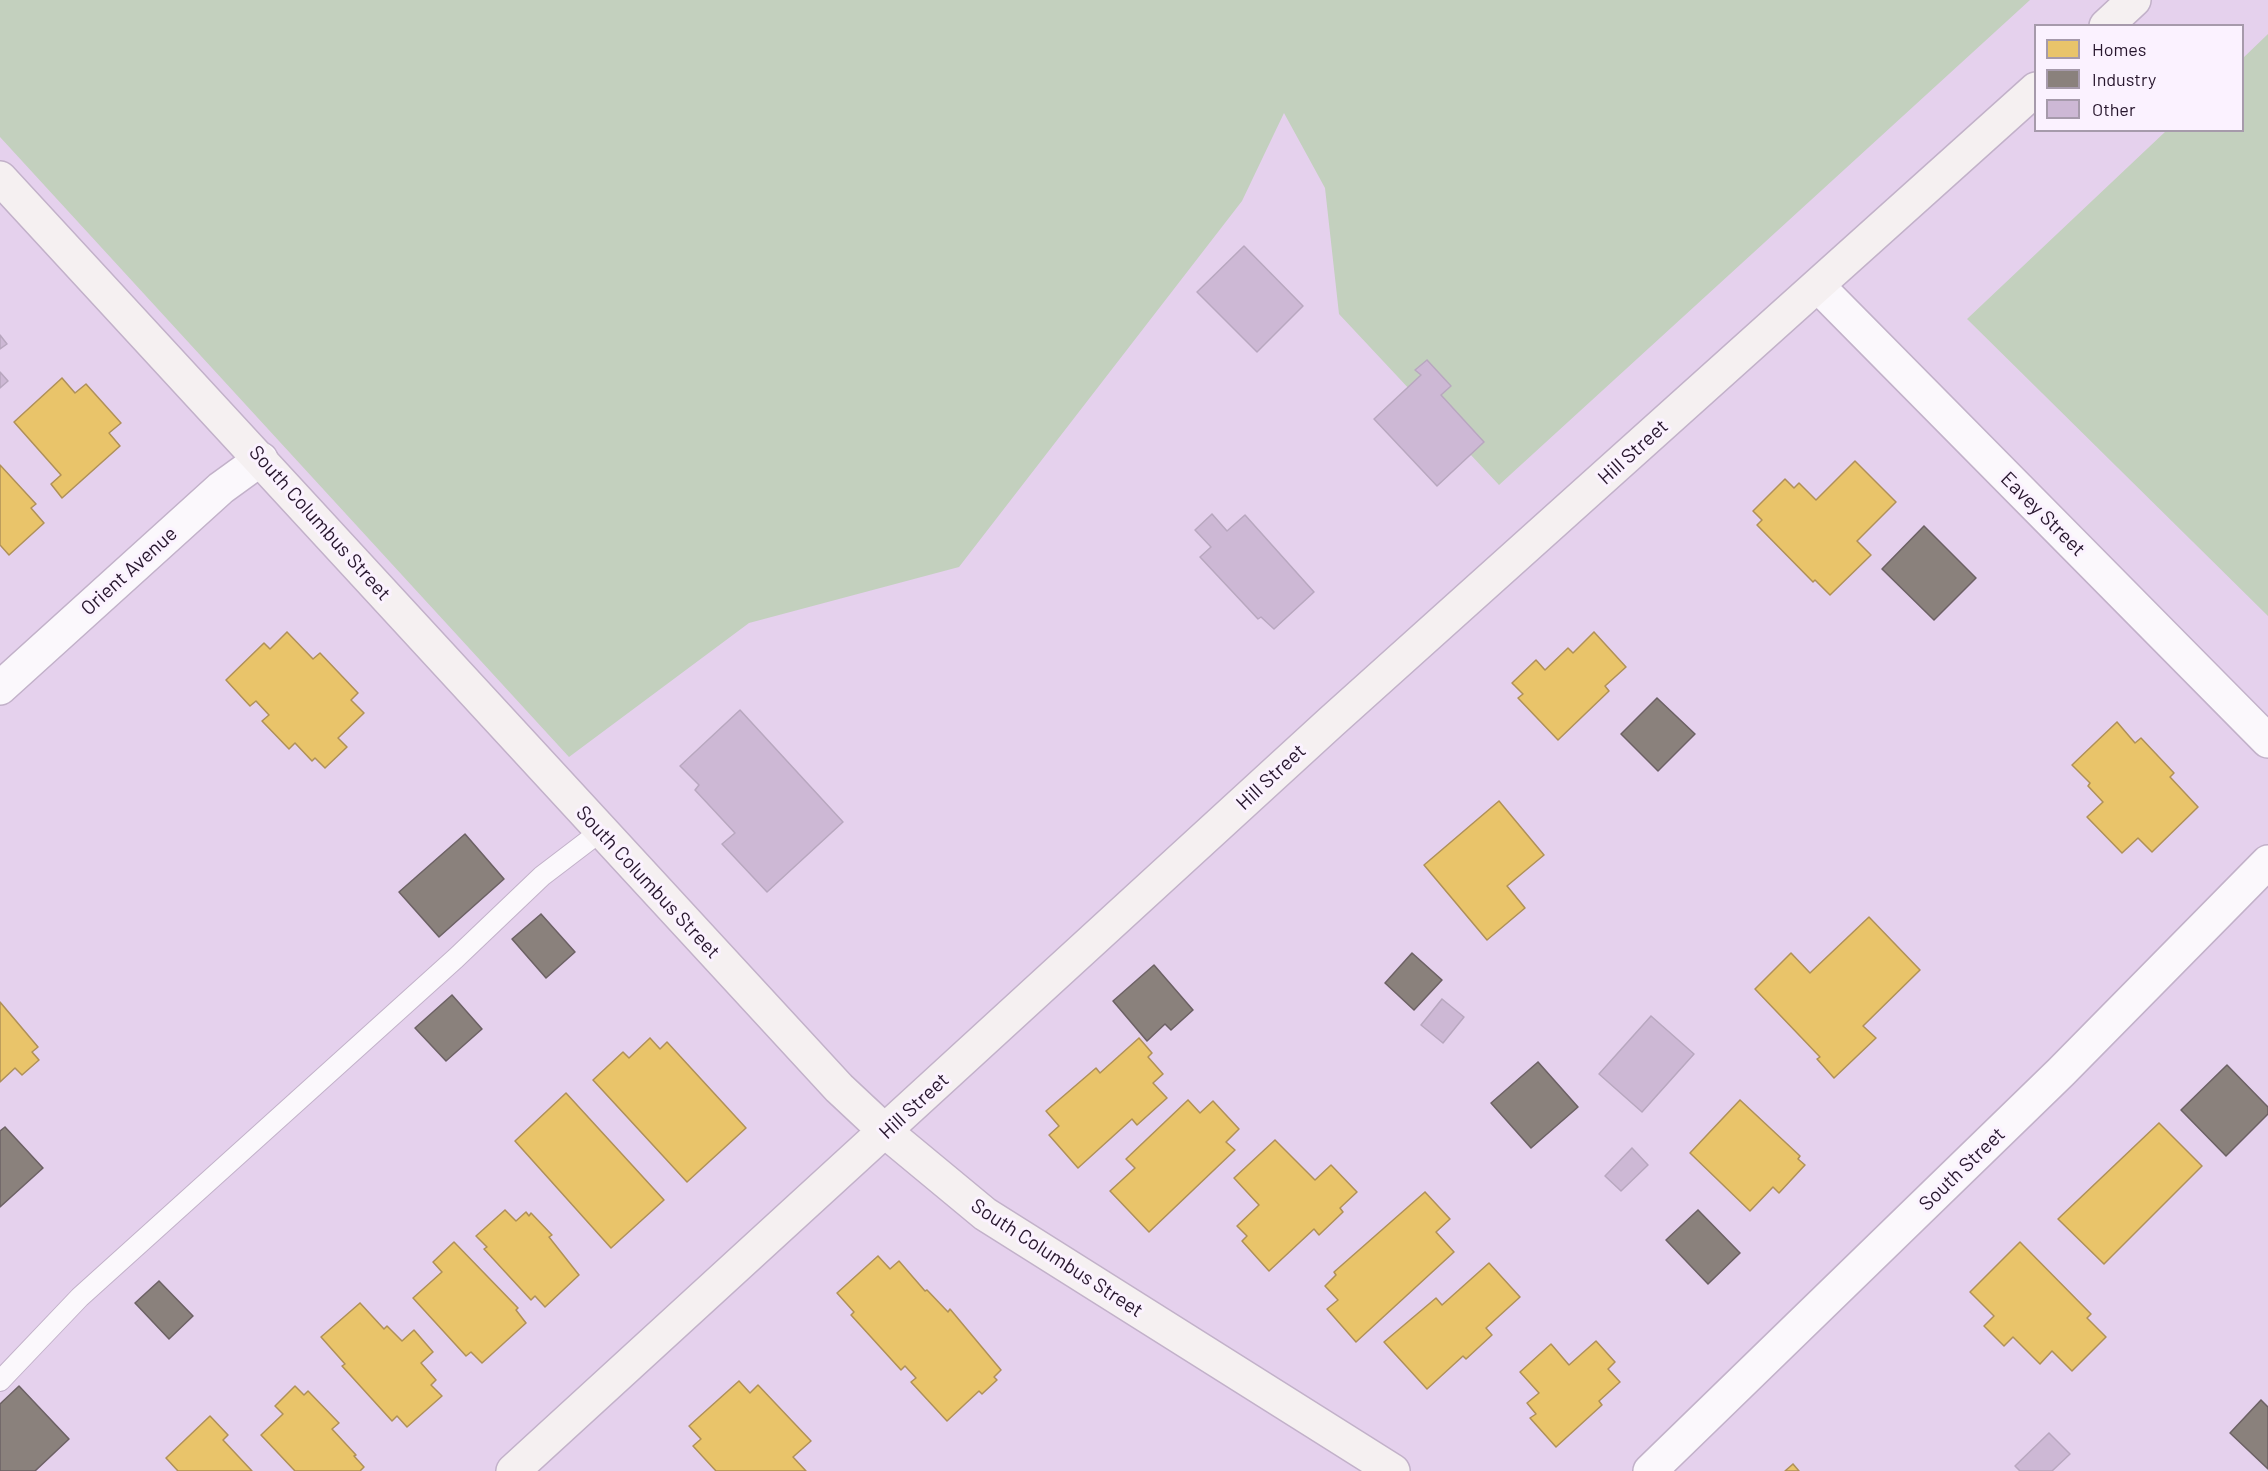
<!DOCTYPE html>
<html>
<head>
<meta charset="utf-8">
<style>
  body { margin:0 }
  #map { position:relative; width:2268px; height:1471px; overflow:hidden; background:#e5d1ed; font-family:Barlow,sans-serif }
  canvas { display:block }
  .legend { position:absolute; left:2034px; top:24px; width:210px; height:108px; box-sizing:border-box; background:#fbf2ff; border:2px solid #a69aab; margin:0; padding:8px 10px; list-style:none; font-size:18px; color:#27162d }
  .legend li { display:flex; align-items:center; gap:12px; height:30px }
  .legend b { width:30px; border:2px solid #a69aab }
</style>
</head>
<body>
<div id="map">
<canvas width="2268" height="1471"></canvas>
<ul class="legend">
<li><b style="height:16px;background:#e9c46a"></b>Homes</li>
<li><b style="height:16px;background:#8a817c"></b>Industry</li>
<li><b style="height:16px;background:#cdb8d5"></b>Other</li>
</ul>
</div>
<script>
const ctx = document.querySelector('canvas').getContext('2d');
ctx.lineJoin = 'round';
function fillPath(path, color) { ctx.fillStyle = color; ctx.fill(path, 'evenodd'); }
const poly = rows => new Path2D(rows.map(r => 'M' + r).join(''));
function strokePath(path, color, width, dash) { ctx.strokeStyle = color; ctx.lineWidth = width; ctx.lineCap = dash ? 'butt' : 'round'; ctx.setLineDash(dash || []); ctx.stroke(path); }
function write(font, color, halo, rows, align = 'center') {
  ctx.font = font + ' Barlow,sans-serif'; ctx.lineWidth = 6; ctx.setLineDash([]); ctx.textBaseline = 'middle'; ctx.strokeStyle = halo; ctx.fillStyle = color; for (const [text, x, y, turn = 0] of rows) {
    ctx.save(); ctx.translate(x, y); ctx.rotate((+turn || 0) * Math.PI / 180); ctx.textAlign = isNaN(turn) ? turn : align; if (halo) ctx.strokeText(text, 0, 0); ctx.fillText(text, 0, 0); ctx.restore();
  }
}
const green = poly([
  [0,0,2030,0,1499,485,1339,314,1325,188,1284,113,1242,201,959,567,749,623,569,757,0,137],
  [2268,34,2268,616,1967,319,2166,131,2242,130,2243,58]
]);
const homes = poly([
  [62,378,75,393,86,384,121,423,109,433,120,446,62,498,51,484,61,475,14,422,62,378],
  [1855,461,1896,502,1857,541,1871,555,1830,595,1815,580,1813,582,1757,525,1762,520,1753,511,1785,479,1794,488,1799,483,1816,500,1855,461],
  [0,465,36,504,31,508,44,523,9,555,0,545,0,465],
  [287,632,313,659,320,653,358,693,351,700,364,713,338,738,347,747,325,768,315,758,312,761,295,743,289,749,262,721,269,715,256,701,250,706,226,680,264,643,270,649,287,632],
  [1594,632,1626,667,1605,686,1609,691,1558,740,1518,698,1523,694,1512,683,1536,660,1545,670,1568,648,1573,653,1594,632],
  [2117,722,2135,743,2141,738,2174,773,2170,777,2198,807,2152,852,2138,838,2122,853,2087,817,2103,802,2088,786,2090,783,2072,765,2117,722],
  [1499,801,1544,855,1507,886,1525,908,1487,940,1424,865,1499,801],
  [1869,917,1920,970,1863,1026,1876,1038,1834,1078,1817,1059,1820,1057,1755,989,1791,953,1810,973,1869,917],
  [0,1002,38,1047,32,1052,39,1060,22,1075,15,1068,0,1082,0,1002],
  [650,1038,660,1049,667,1042,746,1128,687,1182,593,1080,623,1052,629,1058,650,1038],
  [1139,1038,1152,1053,1148,1057,1163,1074,1153,1083,1167,1098,1137,1125,1132,1119,1078,1168,1049,1135,1059,1126,1046,1111,1096,1068,1100,1073,1139,1038],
  [566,1093,664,1200,611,1248,515,1141,566,1093],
  [1188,1100,1200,1113,1213,1101,1239,1129,1226,1142,1235,1150,1149,1232,1110,1191,1135,1168,1126,1159,1188,1100],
  [1740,1100,1800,1156,1798,1159,1805,1165,1779,1193,1773,1187,1750,1211,1690,1153,1740,1100],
  [2159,1123,2202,1166,2104,1264,2058,1219,2159,1123],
  [1275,1140,1315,1180,1331,1165,1357,1192,1340,1208,1343,1212,1319,1235,1314,1229,1269,1271,1242,1241,1247,1236,1237,1226,1259,1205,1234,1178,1275,1140],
  [1425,1192,1450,1219,1436,1232,1454,1252,1356,1342,1327,1309,1338,1300,1325,1286,1336,1275,1334,1272,1425,1192],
  [505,1210,516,1221,526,1212,529,1216,531,1213,552,1235,549,1237,579,1275,545,1307,535,1296,531,1300,484,1249,487,1247,476,1236,505,1210],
  [454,1242,518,1308,516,1310,526,1323,482,1363,471,1352,466,1356,413,1298,442,1272,433,1262,454,1242],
  [2020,1242,2091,1314,2087,1318,2106,1337,2072,1371,2052,1351,2040,1364,2013,1337,2004,1346,1984,1326,1994,1316,1970,1292,2020,1242],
  [878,1256,890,1269,899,1261,925,1291,927,1290,948,1312,950,1309,1001,1370,994,1377,997,1380,982,1394,979,1391,947,1421,911,1382,916,1378,905,1366,901,1370,851,1315,854,1312,837,1293,878,1256],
  [1489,1263,1520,1297,1486,1328,1492,1335,1466,1359,1463,1356,1427,1389,1384,1342,1436,1298,1442,1305,1489,1263],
  [360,1303,384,1329,387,1326,402,1341,414,1330,433,1352,421,1363,436,1380,431,1385,442,1396,407,1427,397,1416,392,1421,342,1366,345,1364,321,1337,360,1303],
  [1596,1341,1615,1362,1608,1369,1620,1382,1599,1401,1602,1405,1556,1447,1530,1418,1536,1414,1527,1403,1539,1393,1520,1372,1551,1344,1569,1365,1596,1341],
  [739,1381,750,1393,758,1385,811,1441,793,1457,806,1471,716,1471,693,1446,701,1439,689,1426,739,1381],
  [295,1386,304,1395,308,1391,339,1423,332,1429,356,1455,354,1456,364,1467,360,1471,295,1471,261,1435,283,1414,275,1406,295,1386],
  [210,1416,228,1435,223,1440,252,1471,178,1471,166,1458,210,1416],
  [1793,1464,1799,1471,1785,1471,1793,1464]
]);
const industry = poly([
  [1924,526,1976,578,1934,620,1882,569,1924,526],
  [1657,698,1695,734,1658,771,1621,734,1657,698],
  [465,834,504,879,439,937,399,892,465,834],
  [541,914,575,952,546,978,512,939,541,914],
  [1412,953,1442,980,1414,1010,1385,983,1412,953],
  [1154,965,1193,1010,1171,1030,1165,1024,1147,1041,1113,1001,1154,965],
  [452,995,482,1029,446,1061,415,1028,452,995],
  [1538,1062,1578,1107,1531,1148,1491,1103,1538,1062],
  [2227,1065,2268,1107,2268,1114,2226,1156,2181,1110,2227,1065],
  [5,1127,43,1168,0,1207,0,1131,5,1127],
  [1698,1210,1740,1253,1708,1284,1666,1240,1698,1210],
  [159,1281,193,1316,169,1339,135,1303,159,1281],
  [19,1386,69,1439,35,1471,0,1471,0,1404,19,1386],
  [2261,1400,2268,1407,2268,1469,2230,1433,2261,1400]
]);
const building = poly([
  [1244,246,1303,306,1257,352,1197,292,1244,246],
  [0,335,7,344,0,349,0,335],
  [1427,360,1451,386,1441,395,1484,442,1437,486,1374,419,1421,375,1415,370,1427,360],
  [0,372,8,381,0,388,0,372],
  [1212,514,1227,531,1245,515,1314,592,1274,629,1261,617,1258,619,1200,557,1211,547,1195,530,1212,514],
  [740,710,843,822,767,892,722,844,735,833,695,790,699,785,680,766,740,710],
  [1442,999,1464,1017,1443,1043,1421,1025,1442,999],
  [1651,1016,1694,1054,1642,1112,1599,1074,1651,1016],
  [1632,1148,1648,1165,1621,1191,1605,1176,1632,1148],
  [2049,1433,2070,1454,2052,1471,2020,1471,2015,1466,2049,1433]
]);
const lane = poly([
  [0,1381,80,1297,456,958,542,876,601,831]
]);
const street = poly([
  [1818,286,2268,741],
  [0,688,221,488,261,459],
  [1650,1471,2061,1072,2268,862]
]);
const secondary = poly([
  [2106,26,2134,0],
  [0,178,839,1088,886,1132,985,1214,1393,1471],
  [513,1471,1331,722,2036,89]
]);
const streetNames = [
  ["Hill Street",1633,452,-42],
  ["Eavey Street",2043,514,45],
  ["South Columbus Street",320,523,48],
  ["Orient Avenue",129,571,-42],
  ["Hill Street",1271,777,-43],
  ["South Columbus Street",648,882,47],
  ["Hill Street",914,1106,-43],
  ["South Street",1962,1169,-44],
  ["South Columbus Street",1057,1258,33]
];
fillPath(green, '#c3d0be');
fillPath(homes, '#e9c46a');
strokePath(homes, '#af9058', 1.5);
fillPath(industry, '#8a817c');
strokePath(industry, '#6c6164', 1.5);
fillPath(building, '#cdb8d5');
strokePath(building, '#b8a7bf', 1.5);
strokePath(lane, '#c2b1c9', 22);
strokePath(street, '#c2b1c9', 36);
strokePath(secondary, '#c2b1c9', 36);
strokePath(lane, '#fbf8fc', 20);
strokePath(street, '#fbf8fc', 33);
strokePath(secondary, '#f5f0f1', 33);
write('20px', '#27162d', '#fbf2ff', streetNames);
</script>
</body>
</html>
